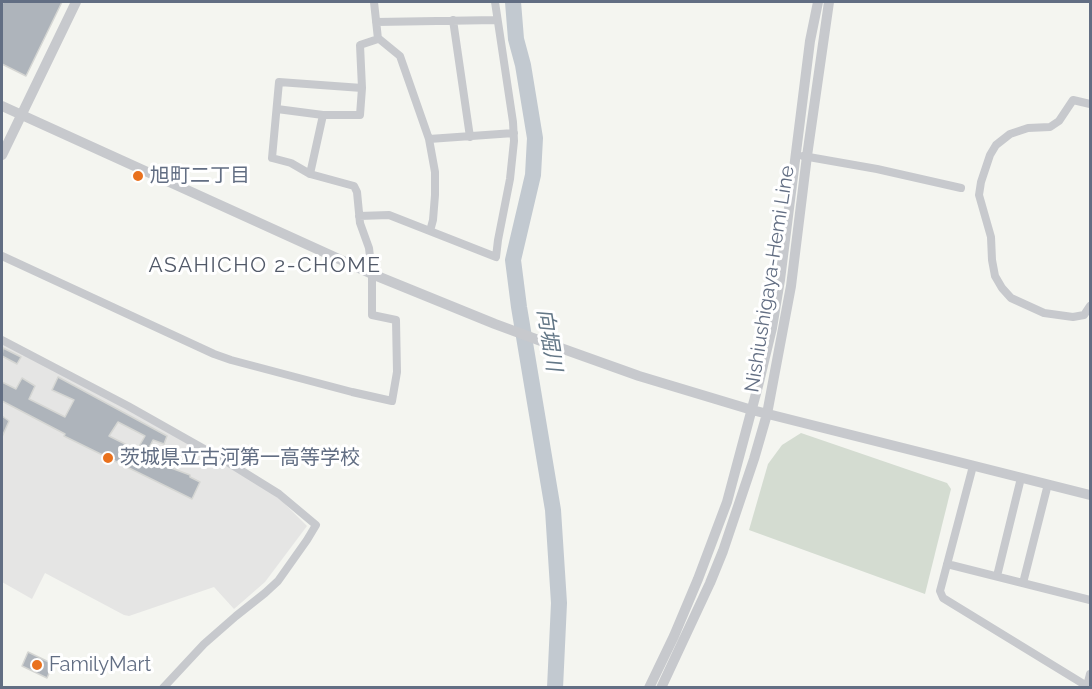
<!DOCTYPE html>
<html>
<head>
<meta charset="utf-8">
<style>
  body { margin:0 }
  #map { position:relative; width:1092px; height:689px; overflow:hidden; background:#f4f5f0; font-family:Raleway,sans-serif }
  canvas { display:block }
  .frame { position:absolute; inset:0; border:3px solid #626e83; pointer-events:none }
</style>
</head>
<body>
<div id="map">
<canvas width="1092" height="689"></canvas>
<div class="frame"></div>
</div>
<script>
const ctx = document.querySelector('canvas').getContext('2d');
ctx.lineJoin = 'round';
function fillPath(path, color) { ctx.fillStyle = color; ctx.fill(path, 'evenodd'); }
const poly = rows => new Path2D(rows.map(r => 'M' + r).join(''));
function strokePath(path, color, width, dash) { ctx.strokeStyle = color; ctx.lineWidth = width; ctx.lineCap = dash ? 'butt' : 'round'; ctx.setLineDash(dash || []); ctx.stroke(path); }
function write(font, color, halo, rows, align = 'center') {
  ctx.font = font + ' Raleway,"Noto Sans JP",sans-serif'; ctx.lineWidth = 6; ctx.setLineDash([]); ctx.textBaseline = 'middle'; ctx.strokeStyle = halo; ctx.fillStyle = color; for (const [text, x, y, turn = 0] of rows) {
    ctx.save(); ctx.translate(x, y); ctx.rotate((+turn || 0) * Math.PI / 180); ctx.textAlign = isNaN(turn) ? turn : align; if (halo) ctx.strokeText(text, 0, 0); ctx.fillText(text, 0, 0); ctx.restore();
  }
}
const built = poly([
  [2,340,162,426,266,489,282,501,307,526,265,582,234,609,214,587,129,616,124,615,45,573,32,599,2,582]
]);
const green = poly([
  [801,433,947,483,951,489,925,594,749,530,768,464,782,445]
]);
const river = poly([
  [513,2,516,39,523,65,535,138,533,175,513,260,519,307,553,510,559,603,555,688]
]);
const building = poly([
  [3,2,62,2,26,76,2,64,2,5,3,2],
  [3,348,21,357,17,364,2,356,3,348],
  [58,377,167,436,164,444,153,440,146,454,164,463,163,465,190,475,190,477,200,482,192,499,64,436,65,434,2,401,2,382,16,389,22,378,35,386,29,399,65,417,74,400,52,390,58,377],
  [118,422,145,436,137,450,109,436,118,422],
  [2,416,9,421,2,437,2,416],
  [28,652,53,664,47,678,22,666,28,652]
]);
const minor = poly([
  [453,20,470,137],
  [376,22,497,20],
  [378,38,400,56,429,139,435,172,435,195,433,220,430,231],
  [1090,104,1073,100,1059,121,1050,127,1028,128,1010,134,996,145,990,155,981,182,979,195,991,237,992,260,995,276,1002,288,1011,298,1044,313,1073,317,1084,315,1090,306],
  [277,109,323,115,360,115,362,88,360,45,378,39,374,2],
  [429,139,514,133],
  [803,156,877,169,961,188],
  [310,174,323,115],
  [359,216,389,215,496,257,498,240,510,179,514,141,513,122,495,2],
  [2,256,214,354,231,360,352,392,392,401,397,372,396,320,372,315,372,274,369,248,360,223,357,192,354,186,310,174,291,163,272,158,279,82,362,88],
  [2,340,128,406,229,463,279,494,316,525,307,540,278,581,265,593,236,616,204,644,163,688],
  [973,466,940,591,943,598,1090,688],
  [947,564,1090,600],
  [997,576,1021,478],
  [1023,583,1048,484],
  [1087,686,1090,674]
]);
const tertiary = poly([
  [2,106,372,274,495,324,541,341,639,376,752,410,1090,495],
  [2,155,76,2],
  [649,688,674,636,698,579,727,502,758,386,772,328,780,280,810,41,818,2],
  [661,688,710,583,723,551,754,459,767,414,791,286,807,156,829,2]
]);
const markers = [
  [138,176,6,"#e9711d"],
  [108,458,6,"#e9711d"],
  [37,665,6,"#e9711d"]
];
const poiNames = [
  ["旭町二丁目",150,176],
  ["茨城県立古河第一高等学校",120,458],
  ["FamilyMart",49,665]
];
const streetNames = [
  ["Nishiushigaya-Hemi Line",770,279,-81]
];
const neighbourhoodNames = [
  ["ASAHICHO 2-CHOME",265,266]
];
const waterNames = [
  ["向堀川",549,340,81]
];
fillPath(built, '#e5e5e4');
fillPath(green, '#d4dcd1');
strokePath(river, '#c2c9d0', 16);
fillPath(building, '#aeb4bb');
strokePath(building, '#d5d6d3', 1.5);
strokePath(minor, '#c7c9cd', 8);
strokePath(tertiary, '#c7c9cd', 10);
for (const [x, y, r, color] of markers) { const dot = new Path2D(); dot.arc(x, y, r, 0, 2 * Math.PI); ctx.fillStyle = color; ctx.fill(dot); strokePath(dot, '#fff', 2); }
write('20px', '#626e83', '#fff', poiNames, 'left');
write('20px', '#626e83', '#fff', streetNames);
ctx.letterSpacing = '1.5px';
write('21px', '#515968', '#fff', neighbourhoodNames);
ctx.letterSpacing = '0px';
write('italic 21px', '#637787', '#fff', waterNames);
</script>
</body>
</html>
